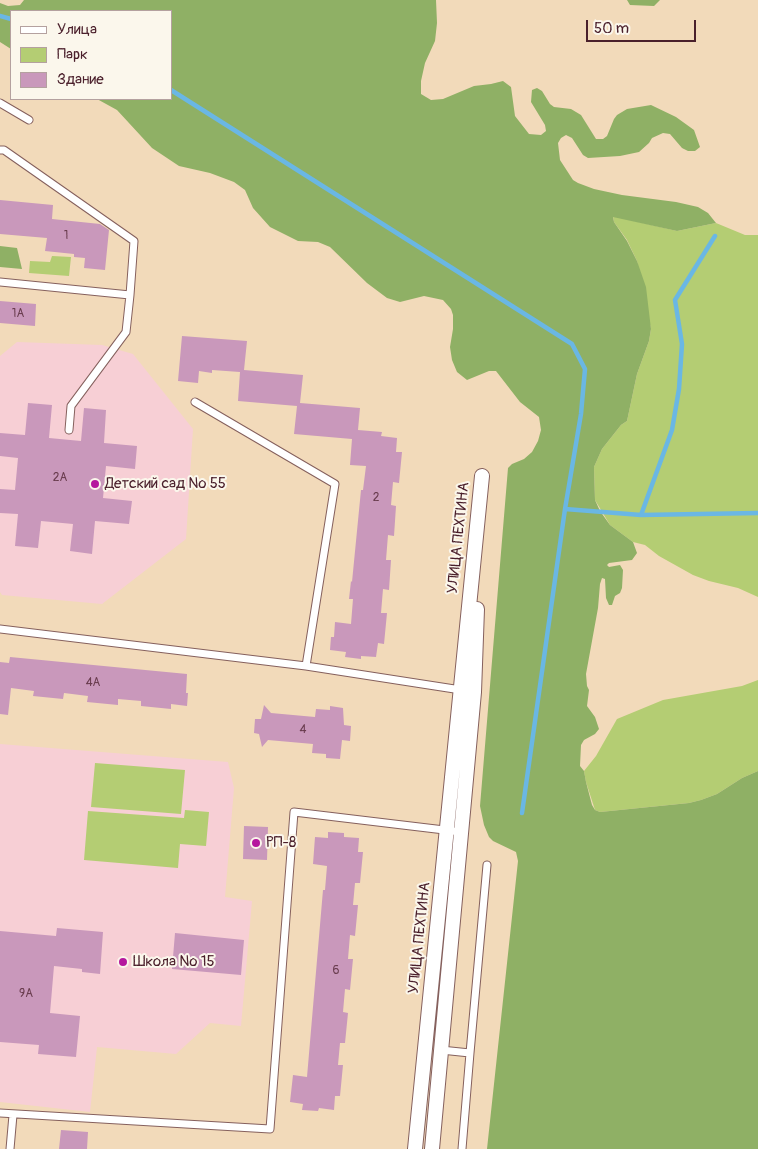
<!DOCTYPE html>
<html>
<head>
<meta charset="utf-8">
<style>
  body { margin:0 }
  #map { position:relative; width:758px; height:1149px; overflow:hidden; background:#f2daba; font-family:Pangolin,sans-serif }
  canvas { display:block }
  .legend { position:absolute; left:10px; top:10px; width:162px; height:90px; box-sizing:border-box; background:#fbf7ec; border:1px solid #b4a19f; margin:0; padding:6px 9px; list-style:none; font-size:15px; color:#4a1f2b }
  .legend li { display:flex; align-items:center; gap:10px; height:25px }
  .legend b { width:25px; border:1px solid #b4a19f }
  .scale { position:absolute; left:586px; top:20px; width:110px; height:22px; box-sizing:border-box; border:2px solid #4a1f2b; border-top:0; padding-left:6px; font-size:15px; line-height:18px; white-space:nowrap; color:#4a1f2b; -webkit-text-stroke:4px #fbf7ec; paint-order:stroke }
</style>
</head>
<body>
<div id="map">
<canvas width="758" height="1149"></canvas>
<ul class="legend">
<li><b style="height:6px;background:#fff"></b>Улица</li>
<li><b style="height:14px;background:#b4cd73"></b>Парк</li>
<li><b style="height:14px;background:#c998bb"></b>Здание</li>
</ul>
<div class="scale">50 m</div>
</div>
<script>
const ctx = document.querySelector('canvas').getContext('2d');
ctx.lineJoin = 'round';
function fillPath(path, color) { ctx.fillStyle = color; ctx.fill(path, 'evenodd'); }
const poly = rows => new Path2D(rows.map(r => 'M' + r).join(''));
function strokePath(path, color, width, dash) { ctx.strokeStyle = color; ctx.lineWidth = width; ctx.lineCap = dash ? 'butt' : 'round'; ctx.setLineDash(dash || []); ctx.stroke(path); }
function write(font, color, halo, rows, align = 'center') {
  ctx.font = font + ' Pangolin,sans-serif'; ctx.lineWidth = 4; ctx.setLineDash([]); ctx.textBaseline = 'middle'; ctx.strokeStyle = halo; ctx.fillStyle = color; for (const [text, x, y, turn = 0] of rows) {
    ctx.save(); ctx.translate(x, y); ctx.rotate((+turn || 0) * Math.PI / 180); ctx.textAlign = isNaN(turn) ? turn : align; if (halo) ctx.strokeText(text, 0, 0); ctx.fillText(text, 0, 0); ctx.restore();
  }
}
const built = poly([
  [17,342,102,345,133,354,193,429,186,539,102,604,2,595,0,592,0,356],
  [0,744,228,762,234,788,225,897,252,901,241,1026,210,1023,176,1054,97,1047,90,1112,0,1102]
]);
const green = poly([
  [613,216,677,231,716,223,745,235,758,235,758,597,738,588,709,581,693,575,659,556,645,545,633,542,610,525,595,500,594,467,602,449,621,425,627,421,637,374,649,341,651,329,637,261,627,240,614,222],
  [52,256,71,257,69,276,29,273,30,261,50,262],
  [758,680,758,771,742,778,717,794,701,800,689,803,600,812,595,810,586,782,584,771,596,756,617,719,663,700,742,686],
  [95,763,185,770,181,814,91,807],
  [185,810,209,812,206,846,180,844,178,868,84,860,88,811,184,818]
]);
const forest = poly([
  [24,0,436,0,437,23,435,41,425,63,421,81,421,94,431,100,443,99,474,86,491,84,503,81,511,87,515,116,529,134,541,135,546,131,545,125,531,102,532,90,537,88,542,91,550,104,554,107,571,109,581,115,596,139,603,139,607,136,614,119,617,115,627,109,651,105,676,117,694,130,700,147,695,151,688,151,682,148,670,134,663,133,652,138,649,143,639,152,620,156,588,158,583,155,572,138,566,135,561,138,558,143,560,160,573,180,578,183,594,189,622,195,676,202,698,207,708,213,716,223,677,231,613,217,614,222,627,241,637,261,646,287,651,329,649,341,637,374,627,421,621,425,602,449,594,467,595,500,600,511,610,525,633,542,637,553,632,560,609,563,607,565,609,567,620,565,623,570,622,588,620,593,615,596,612,605,609,605,606,598,605,579,602,578,600,584,598,608,586,674,587,686,589,690,587,706,595,717,599,729,595,734,584,740,581,745,580,766,584,771,586,782,592,805,595,810,600,812,689,803,701,800,717,794,742,778,758,771,758,1149,487,1149,518,861,516,852,493,841,489,837,484,825,480,806,508,468,512,464,524,459,532,452,538,441,541,430,539,417,520,402,496,371,489,371,467,380,457,372,452,360,450,347,453,329,453,315,451,309,443,300,424,296,400,302,387,298,367,283,330,247,318,242,298,241,270,227,253,208,245,190,234,182,210,173,179,166,152,148,117,110,97,99,171,99,171,11,11,11,11,49,0,42,0,3,8,6,20,5],
  [627,0,660,0,654,6,630,5],
  [0,246,17,248,22,269,0,267]
]);
const stream = poly([
  [0,16,11,19],
  [171,90,572,344,585,369,581,414,565,509,522,813],
  [565,509,641,515,672,430,679,389,682,344,675,300,715,236],
  [641,515,758,513]
]);
const building = poly([
  [0,200,53,205,52,219,100,224,109,230,105,270,84,268,85,258,74,257,74,254,45,251,47,238,0,234],
  [0,301,36,304,35,326,0,323],
  [182,336,247,341,244,370,303,375,300,403,360,408,358,430,382,432,381,436,397,438,396,452,402,452,399,483,393,482,391,505,396,506,394,536,388,535,386,560,391,560,389,590,383,589,381,613,387,613,384,644,378,643,376,657,361,656,361,659,345,657,346,652,330,650,331,637,334,637,335,622,351,624,353,599,349,599,351,581,352,582,361,490,363,490,366,466,350,465,352,439,294,434,297,406,238,401,240,372,212,370,212,373,199,371,198,383,178,381],
  [28,403,52,405,49,438,81,441,84,408,106,410,104,443,137,446,135,469,106,466,103,498,132,501,129,524,95,521,92,554,70,551,73,524,41,521,38,548,15,546,18,514,0,513,0,489,15,490,18,458,0,456,0,433,25,435],
  [10,657,187,674,186,693,188,693,187,706,171,704,171,709,141,706,141,701,118,699,118,705,87,702,88,696,64,693,63,699,33,696,34,691,11,688,8,715,0,714,0,662,9,663],
  [264,705,271,713,315,717,316,709,330,710,330,706,343,708,344,725,351,726,350,741,342,740,340,759,326,758,326,754,312,753,313,744,268,740,262,747,259,734,254,733,255,719,261,719],
  [244,826,268,827,267,860,243,859],
  [328,832,344,833,344,837,359,838,358,852,363,852,360,883,355,883,353,905,358,905,355,936,350,935,348,959,353,959,350,990,345,989,343,1012,348,1013,345,1043,340,1043,338,1065,343,1065,340,1096,335,1096,334,1110,319,1108,318,1111,302,1110,303,1104,290,1102,293,1075,307,1077,323,890,325,890,327,866,313,864,315,837,328,838],
  [57,928,103,932,100,974,82,972,82,969,54,966,50,1013,80,1016,76,1057,38,1054,39,1045,0,1042,0,931,56,936],
  [175,933,244,940,241,975,172,969],
  [61,1130,88,1132,87,1149,59,1149]
]);
const lane = poly([
  [0,103,29,120],
  [0,150,4,150,134,241,130,295],
  [0,282,130,295,126,332,71,406,69,430],
  [195,402,335,484,306,666],
  [0,629,306,666,461,690],
  [441,1050,470,1053,487,865],
  [0,1113,270,1129,294,812,461,832],
  [10,1149,13,1115],
  [462,1149,470,1053]
]);
const street = poly([
  [415,1149,482,476],
  [432,1149,474,692,477,609]
]);
const markers = [
  [95,484,5,"#b5179e"],
  [256,843,5,"#b5179e"],
  [123,962,5,"#b5179e"]
];
const numberNames = [
  ["1",66,236],
  ["1А",18,314],
  ["2А",60,478],
  ["2",376,498],
  ["4А",93,683],
  ["4",303,730],
  ["6",336,971],
  ["9А",26,994]
];
const poiNames = [
  ["Детский сад № 55",105,484],
  ["РП-8",266,843],
  ["Школа № 15",133,962]
];
const streetNames = [
  ["УЛИЦА ПЕХТИНА",459,538,-84],
  ["УЛИЦА ПЕХТИНА",420,938,-84]
];
fillPath(built, '#f7cfd5');
fillPath(green, '#b4cd73');
fillPath(forest, '#8fb065');
strokePath(stream, '#6ab7e4', 4.5);
fillPath(building, '#c998bb');
strokePath(lane, '#85605d', 9);
strokePath(street, '#85605d', 16);
strokePath(lane, '#fff', 7);
strokePath(street, '#fff', 14);
for (const [x, y, r, color] of markers) { const dot = new Path2D(); dot.arc(x, y, r, 0, 2 * Math.PI); ctx.fillStyle = color; ctx.fill(dot); strokePath(dot, '#fbf7ec', 2); }
write('12px', '#6a3d4f', null, numberNames);
write('15px', '#4a1f2b', '#fbf7ec', poiNames, 'left');
write('15px', '#4a1f2b', '#fbf7ec', streetNames);
</script>
</body>
</html>
